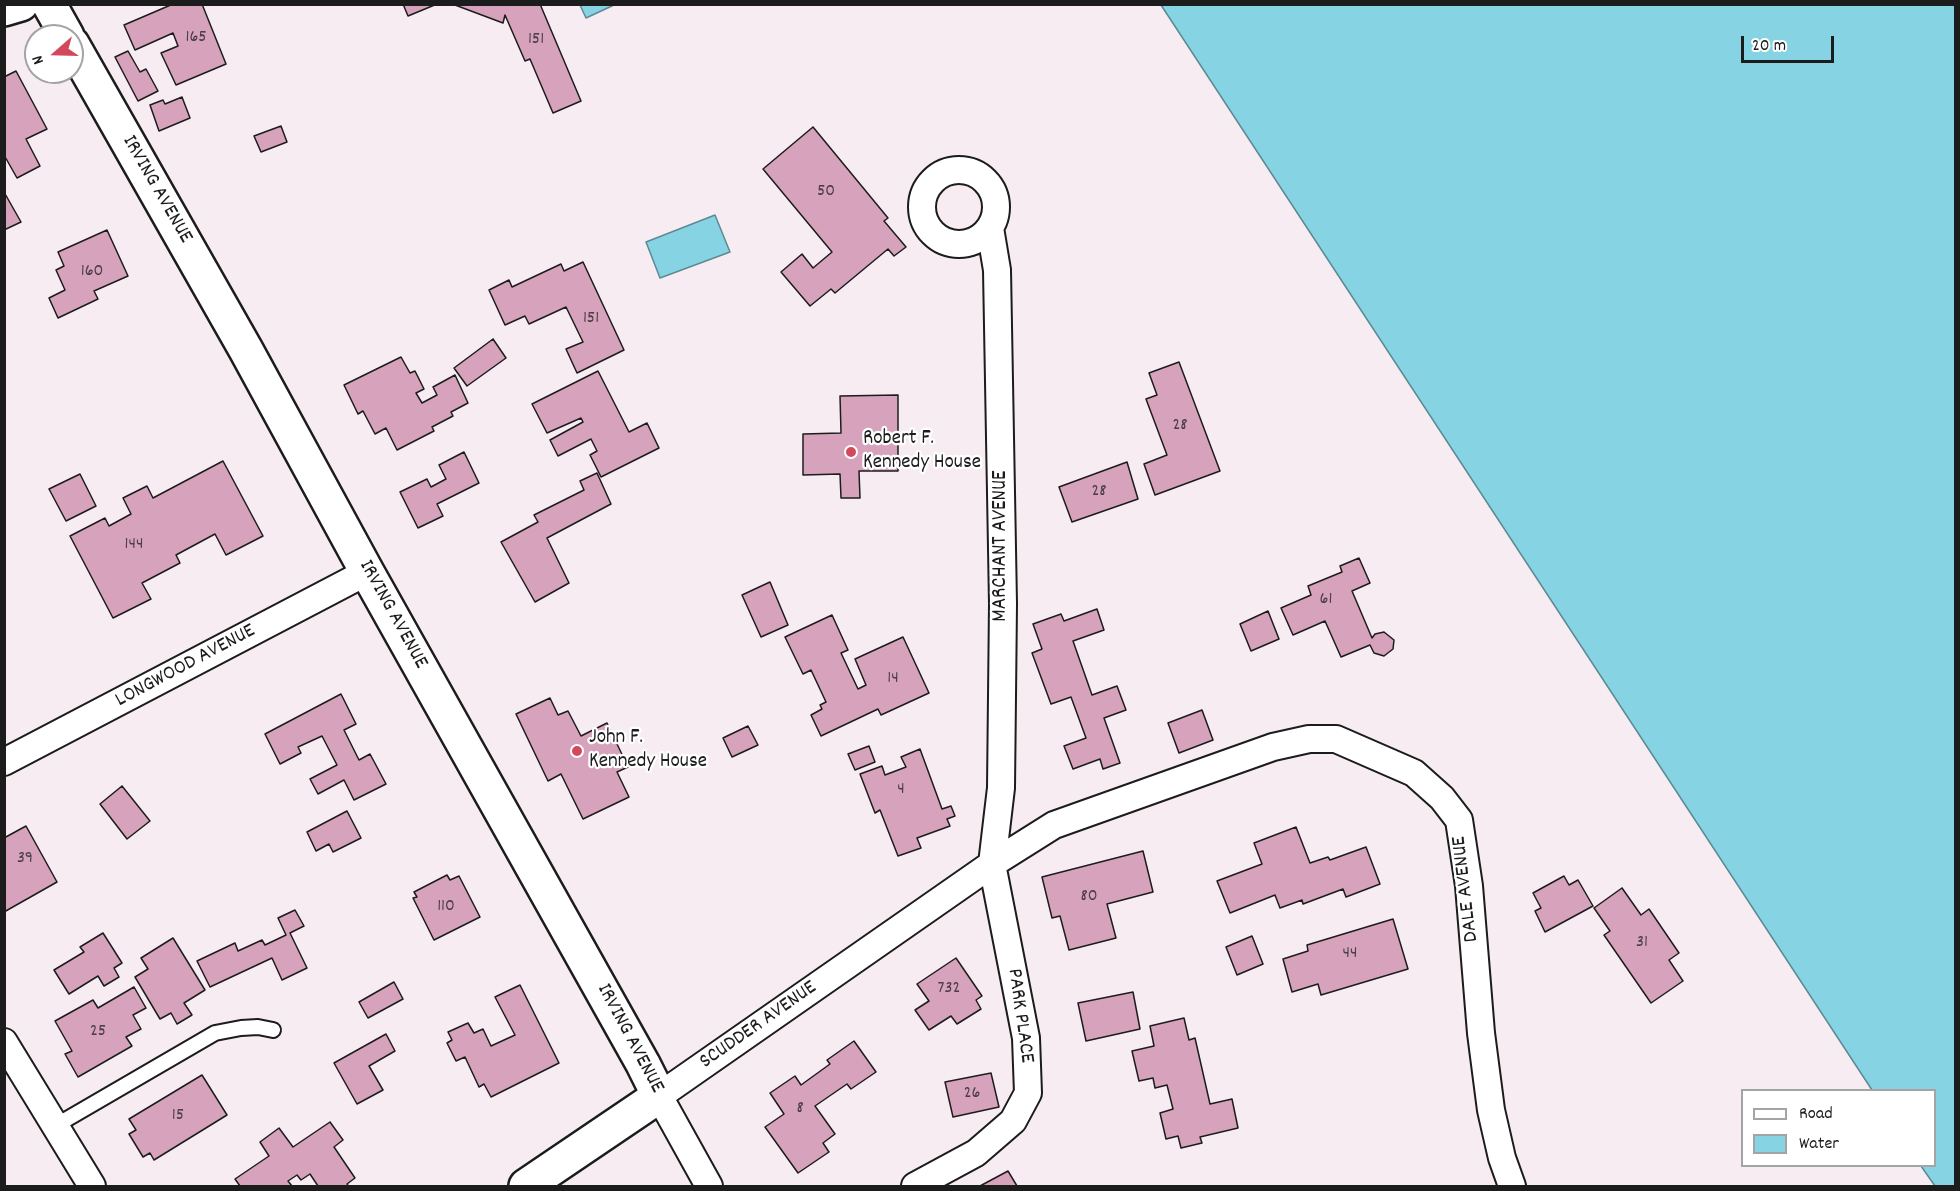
<!DOCTYPE html>
<html>
<head>
<meta charset="utf-8">
<style>
  body { margin:0 }
  #map { position:relative; width:1960px; height:1191px; overflow:hidden; background:#f7ecf1; font-family:Dekko,sans-serif }
  canvas { display:block }
  .frame { position:absolute; inset:0; border:6px solid #1c1c1c; pointer-events:none }
  .legend { position:absolute; left:1741px; top:1089px; width:195px; height:78px; box-sizing:border-box; background:#fff; border:2px solid #a4a4a4; margin:0; padding:8px 10px; list-style:none; font-size:18px; color:#1c1c1c }
  .legend li { display:flex; align-items:center; gap:12px; height:30px }
  .legend b { width:30px; border:2px solid #a4a4a4 }
  .north { position:absolute; left:24px; top:24px; width:60px; height:60px; box-sizing:border-box; background:#fff; border:2px solid #a4a4a4; border-radius:50%; rotate:250deg; font-size:16px; font-weight:700; line-height:24px; text-align:center; color:#1c1c1c }
  .north::after { content:''; display:block; margin:auto; width:21px; height:27px; background:#d1495b; clip-path:polygon(50% 0,100% 100%,50% 72%,0 100%) }
  .scale { position:absolute; left:1741px; top:36px; width:93px; height:27px; box-sizing:border-box; border:3px solid #1c1c1c; border-top:0; padding-left:8px; font-size:18px; line-height:21px; white-space:nowrap; color:#1c1c1c; -webkit-text-stroke:4px #fff; paint-order:stroke }
</style>
</head>
<body>
<div id="map">
<canvas width="1960" height="1191"></canvas>
<div class="frame"></div>
<ul class="legend">
<li><b style="height:8px;background:#fff"></b>Road</li>
<li><b style="height:16px;background:#86d4e3"></b>Water</li>
</ul>
<div class="north">N</div>
<div class="scale">20 m</div>
</div>
<script>
const ctx = document.querySelector('canvas').getContext('2d');
ctx.lineJoin = 'round';
function fillPath(path, color) { ctx.fillStyle = color; ctx.fill(path, 'evenodd'); }
const poly = rows => new Path2D(rows.map(r => 'M' + r).join(''));
function strokePath(path, color, width, dash) { ctx.strokeStyle = color; ctx.lineWidth = width; ctx.lineCap = dash ? 'butt' : 'round'; ctx.setLineDash(dash || []); ctx.stroke(path); }
function write(font, color, halo, rows, align = 'center') {
  ctx.font = font + ' Dekko,sans-serif'; ctx.lineWidth = 4.5; ctx.setLineDash([]); ctx.textBaseline = 'middle'; ctx.strokeStyle = halo; ctx.fillStyle = color; for (const [text, x, y, turn = 0] of rows) {
    ctx.save(); ctx.translate(x, y); ctx.rotate((+turn || 0) * Math.PI / 180); ctx.textAlign = isNaN(turn) ? turn : align; if (halo) ctx.strokeText(text, 0, 0); ctx.fillText(text, 0, 0); ctx.restore();
  }
}
const water = poly([
  [580,5,614,5,586,18,580,5],
  [1161,5,1955,5,1955,1186,1935,1186,1921,1166,1934,1166,1934,1090,1872,1090,1161,5],
  [715,215,730,252,660,278,646,242,715,215]
]);
const building = poly([
  [173,4,202,4,226,64,176,85,161,53,178,46,173,33,135,50,124,25,173,4],
  [403,4,437,4,408,16,403,4],
  [540,4,581,101,553,113,530,59,525,61,505,15,503,23,455,5,540,4],
  [128,51,140,72,146,69,158,91,138,101,115,57,128,51],
  [16,71,47,129,26,139,40,166,17,178,4,155,4,77,16,71],
  [182,97,190,118,159,131,150,105,163,100,165,104,182,97],
  [281,126,287,142,261,152,254,136,281,126],
  [813,127,888,218,884,221,906,247,894,256,888,249,835,293,831,289,810,306,781,272,802,254,813,268,832,252,763,169,813,127],
  [4,192,21,222,4,230,4,192],
  [107,230,128,276,94,291,98,299,58,318,49,298,65,290,56,270,64,266,58,252,107,230],
  [583,262,624,350,577,373,566,349,583,342,566,307,529,324,525,316,505,325,489,290,509,280,512,287,561,264,564,271,583,262],
  [493,339,506,358,467,386,454,368,493,339],
  [401,357,410,373,415,371,424,389,416,393,422,403,437,395,433,387,455,375,468,403,451,412,453,416,432,427,434,431,397,450,386,428,375,434,363,411,358,414,344,385,401,357],
  [1179,362,1220,471,1155,495,1144,464,1167,455,1146,399,1157,395,1149,373,1179,362],
  [598,371,629,432,647,423,659,448,601,477,590,455,597,451,591,439,558,456,550,440,583,422,581,418,547,433,532,404,598,371],
  [898,395,898,471,859,471,860,498,841,498,840,474,803,475,803,434,841,433,840,396,898,395],
  [464,452,479,483,437,504,443,516,418,528,400,492,427,479,431,487,446,479,439,465,464,452],
  [223,461,263,536,226,555,215,534,176,555,180,563,142,583,151,599,113,618,70,536,105,518,109,526,131,514,123,498,147,486,153,498,223,461],
  [1127,462,1138,499,1072,522,1059,487,1127,462],
  [597,473,611,504,547,538,569,583,535,602,501,542,538,522,534,515,584,490,580,481,597,473],
  [80,474,96,506,66,521,49,489,80,474],
  [1359,558,1370,583,1352,591,1372,638,1375,634,1384,632,1394,640,1393,649,1384,656,1374,653,1370,645,1341,657,1325,621,1293,635,1281,608,1311,595,1308,586,1342,572,1340,566,1359,558],
  [770,582,788,625,761,637,742,595,770,582],
  [1097,609,1104,630,1073,641,1092,695,1117,686,1126,710,1104,718,1120,763,1103,769,1100,759,1073,769,1064,746,1086,738,1071,697,1051,704,1032,653,1042,649,1033,624,1061,614,1064,621,1097,609],
  [1268,611,1279,639,1251,651,1240,624,1268,611],
  [832,615,848,650,841,653,858,689,866,685,855,659,903,637,929,693,881,715,878,709,821,736,811,715,822,709,820,705,826,702,811,670,803,674,785,637,832,615],
  [341,694,356,724,344,730,359,760,370,754,386,784,354,800,344,780,318,794,310,779,337,765,322,736,298,747,301,753,280,764,265,734,341,694],
  [550,698,558,715,568,711,581,736,607,723,628,767,617,772,629,797,583,819,561,774,548,781,516,714,550,698],
  [1202,710,1213,740,1179,753,1168,723,1202,710],
  [748,726,758,745,732,757,723,738,748,726],
  [869,746,875,762,855,770,848,754,869,746],
  [920,749,942,809,951,806,955,816,947,819,950,826,917,838,921,848,898,856,880,810,875,813,860,774,882,766,885,775,906,767,901,757,920,749],
  [122,786,150,821,127,839,100,804,122,786],
  [347,811,361,838,333,852,329,844,316,851,307,832,347,811],
  [26,826,57,882,4,912,4,838,26,826],
  [1296,827,1310,863,1328,857,1330,860,1366,847,1380,884,1346,897,1343,889,1303,904,1302,900,1280,908,1275,895,1230,913,1217,881,1262,864,1254,843,1296,827],
  [1143,851,1153,892,1107,904,1116,938,1069,950,1060,916,1052,918,1042,877,1143,851],
  [447,875,450,880,459,876,480,917,434,940,413,898,417,897,414,892,447,875],
  [1564,876,1569,885,1578,880,1593,906,1545,932,1535,911,1541,908,1533,893,1564,876],
  [1622,888,1641,915,1649,909,1679,953,1669,960,1683,981,1651,1003,1604,935,1610,931,1594,908,1622,888],
  [295,910,304,926,290,933,307,968,282,980,272,958,210,987,197,961,235,943,238,951,262,940,265,945,286,935,278,918,295,910],
  [1393,919,1408,969,1321,995,1318,984,1292,992,1283,959,1308,951,1307,945,1393,919],
  [103,933,122,963,114,968,119,977,104,986,98,976,69,994,54,970,84,952,80,947,103,933],
  [1252,936,1263,964,1237,975,1226,947,1252,936],
  [173,938,205,990,184,1003,192,1015,177,1024,171,1013,160,1019,135,977,148,969,141,958,173,938],
  [956,958,982,996,976,1000,981,1009,957,1024,951,1016,929,1030,915,1010,929,1001,917,984,956,958],
  [394,982,403,999,368,1018,359,1002,394,982],
  [520,985,559,1063,491,1097,484,1084,479,1087,465,1057,456,1061,447,1043,452,1040,448,1032,468,1023,474,1033,483,1029,491,1046,515,1035,495,997,520,985],
  [134,987,146,1008,133,1015,141,1029,126,1037,132,1046,78,1077,65,1054,72,1051,55,1021,93,1000,98,1008,134,987],
  [1133,992,1140,1029,1086,1041,1078,1003,1133,992],
  [1184,1018,1189,1040,1195,1038,1210,1104,1232,1099,1238,1128,1200,1137,1202,1143,1181,1148,1178,1136,1166,1139,1160,1113,1173,1109,1167,1085,1155,1088,1153,1078,1139,1081,1132,1051,1154,1046,1150,1026,1184,1018],
  [386,1034,395,1051,369,1066,383,1090,357,1104,334,1063,386,1034],
  [854,1041,876,1072,851,1089,847,1084,815,1106,835,1134,823,1143,829,1152,798,1173,765,1127,784,1114,770,1093,795,1076,801,1085,830,1064,827,1060,854,1041],
  [991,1073,999,1107,953,1117,945,1082,991,1073],
  [202,1075,227,1115,154,1160,150,1153,143,1157,129,1134,136,1130,129,1119,202,1075],
  [330,1122,343,1140,334,1147,355,1178,347,1184,349,1186,318,1186,310,1174,301,1180,297,1175,288,1181,292,1186,240,1186,235,1179,269,1156,260,1142,279,1128,293,1147,330,1122],
  [1008,1171,1017,1186,980,1186,1008,1171]
]);
const lane = poly([
  [55,1126,215,1033,241,1028,258,1027,273,1030]
]);
const street = poly([
  '922 207a37 37 0 1 1 74 0a37 37 0 1 1-74 0Z',
  [4,762,367,572],
  [4,1042,92,1186],
  [709,1186,659,1096,992,864,1054,825,1273,747,1309,739,1336,739,1414,773,1442,798,1459,820,1469,886,1481,1033,1491,1110,1502,1158,1512,1186],
  [915,1186,976,1153,1013,1121,1028,1093,1026,1038,992,864,1001,788,1003,604,997,270,990,228]
]);
const secondary = poly([
  [49,4,67,36],
  [4,9,21,4],
  [72,44,246,350,367,572,643,1064,659,1096,526,1186]
]);
const markers = [
  [851,452,6,"#d1495b"],
  [577,751,6,"#d1495b"]
];
const numberNames = [
  ["165",196,39],
  ["151",536,41],
  ["50",826,193],
  ["160",92,273],
  ["151",591,320],
  ["28",1180,427],
  ["28",1099,493],
  ["144",134,546],
  ["61",1326,601],
  ["14",893,680],
  ["4",901,791],
  ["39",25,860],
  ["80",1089,898],
  ["110",446,908],
  ["31",1642,944],
  ["44",1350,955],
  ["732",949,990],
  ["25",98,1033],
  ["26",972,1095],
  ["8",800,1110],
  ["15",178,1117]
];
const streetNames = [
  ["IRVING AVENUE",156,190,60],
  ["MARCHANT AVENUE",1002,546,-90],
  ["IRVING AVENUE",392,615,61],
  ["LONGWOOD AVENUE",186,667,-28],
  ["DALE AVENUE",1467,889,-97],
  ["PARK PLACE",1019,1016,82],
  ["SCUDDER AVENUE",759,1026,-35],
  ["IRVING AVENUE",629,1039,62]
];
const poiNames = [
  ["Robert F.",863,440],
  ["Kennedy House",863,464],
  ["John F.",589,739],
  ["Kennedy House",589,763]
];
fillPath(water, '#86d4e3');
strokePath(water, '#5c8a93', 1.5);
fillPath(building, '#d7a2bb');
strokePath(building, '#1c1c1c', 1.5);
strokePath(lane, '#1c1c1c', 18);
strokePath(street, '#1c1c1c', 30);
strokePath(secondary, '#1c1c1c', 38);
strokePath(lane, '#fff', 14);
strokePath(street, '#fff', 26);
strokePath(secondary, '#fff', 33);
for (const [x, y, r, color] of markers) { const dot = new Path2D(); dot.arc(x, y, r, 0, 2 * Math.PI); ctx.fillStyle = color; ctx.fill(dot); strokePath(dot, '#fff', 2); }
write('18px', '#4b3e44', null, numberNames);
write('21px', '#1c1c1c', '#fff', streetNames);
write('21px', '#1c1c1c', '#fff', poiNames, 'left');
</script>
</body>
</html>
